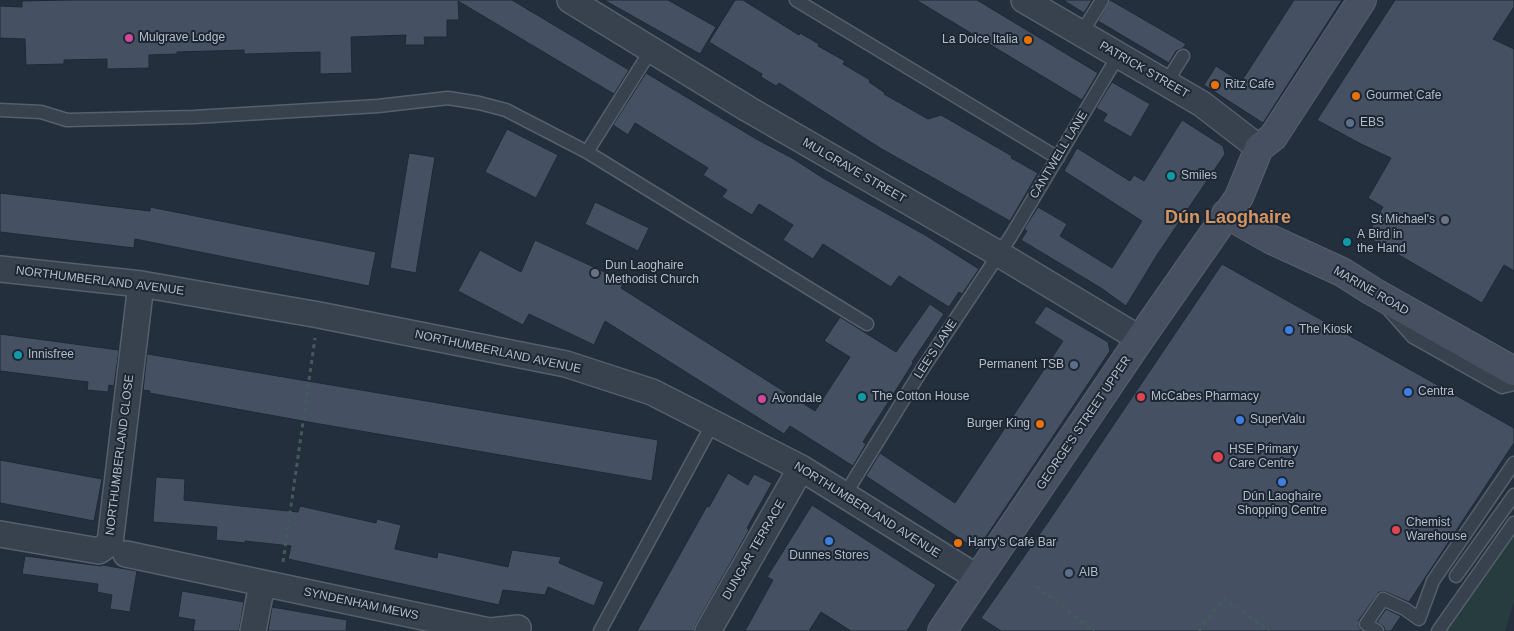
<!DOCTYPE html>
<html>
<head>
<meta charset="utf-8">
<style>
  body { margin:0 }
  canvas { display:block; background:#242f3e }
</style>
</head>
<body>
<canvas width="1514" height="631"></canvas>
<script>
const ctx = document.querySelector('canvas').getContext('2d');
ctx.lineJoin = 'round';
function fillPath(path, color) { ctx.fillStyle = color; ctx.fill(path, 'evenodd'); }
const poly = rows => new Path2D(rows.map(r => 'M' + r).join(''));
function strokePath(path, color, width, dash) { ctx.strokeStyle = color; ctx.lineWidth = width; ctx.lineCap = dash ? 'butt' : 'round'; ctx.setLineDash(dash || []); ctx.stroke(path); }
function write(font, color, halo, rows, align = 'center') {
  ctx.font = font + ' Arial,sans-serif'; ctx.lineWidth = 4; ctx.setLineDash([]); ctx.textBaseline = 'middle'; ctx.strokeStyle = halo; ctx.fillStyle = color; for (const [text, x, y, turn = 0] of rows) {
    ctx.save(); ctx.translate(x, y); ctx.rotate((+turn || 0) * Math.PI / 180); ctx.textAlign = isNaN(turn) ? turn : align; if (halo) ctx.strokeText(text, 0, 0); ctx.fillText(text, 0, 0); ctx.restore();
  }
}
const green = poly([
  [1514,535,1514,602,1505,631,1445,631]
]);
const building = poly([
  [71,0,512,0,629,70,614,94,458,1,459,20,447,20,447,37,424,37,425,45,405,45,406,35,351,37,352,73,320,74,320,52,244,54,244,50,177,52,177,54,149,55,149,68,107,69,107,59,64,60,64,64,26,65,25,39,0,38,0,6,22,7,22,1,71,0],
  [604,0,668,0,716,27,700,54,604,0],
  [735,0,743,0,799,35,800,33,819,44,818,46,845,61,843,64,870,80,869,82,885,93,884,94,928,119,941,115,1012,156,1011,158,1038,173,1010,221,880,148,779,83,776,86,761,77,762,74,709,42,735,0],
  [916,0,977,0,1098,73,1082,100,916,0],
  [1063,0,1092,0,1084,13,1063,0],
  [1110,0,1186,44,1183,48,1176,51,1169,63,1098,21,1110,0],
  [1294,0,1342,0,1263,123,1204,85,1216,66,1241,82,1294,0],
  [1395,0,1514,0,1514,7,1493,39,1514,49,1514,271,1504,265,1482,303,1371,239,1373,235,1369,232,1383,207,1368,198,1391,158,1361,144,1317,120,1395,0],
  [646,73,758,140,792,158,823,178,925,235,979,269,962,294,959,292,949,307,899,276,891,287,823,244,813,259,783,240,793,225,759,204,752,215,722,197,727,190,703,175,708,168,635,123,628,135,613,125,646,73],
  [1112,82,1150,104,1131,137,1103,121,1107,114,1096,108,1112,82],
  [1182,120,1223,146,1225,154,1157,255,1126,306,1101,288,1021,240,1027,231,1024,229,1038,207,1067,224,1060,236,1112,268,1142,221,1064,171,1077,148,1130,181,1134,175,1144,181,1182,120],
  [507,129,558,155,536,198,485,172,507,129],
  [409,153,435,157,416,273,390,268,409,153],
  [0,193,150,211,150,207,376,252,369,286,135,239,134,248,0,232,0,193],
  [595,202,649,228,638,251,585,224,595,202],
  [535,240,624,281,621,288,815,411,850,357,824,341,840,317,896,352,930,304,944,314,912,362,913,363,863,442,866,444,853,466,790,426,784,434,605,321,594,345,529,314,523,325,458,291,480,250,521,272,535,240],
  [1222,264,1514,428,1514,443,1409,602,1386,592,1379,592,1359,620,1359,627,1362,631,1001,631,981,618,1046,525,1222,264],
  [1046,306,1108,342,1110,351,977,550,866,476,880,453,955,503,1063,341,1034,323,1046,306],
  [0,334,119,350,114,386,109,385,108,392,87,390,88,382,0,371,0,334],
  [147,354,658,440,652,481,308,422,149,393,150,391,143,390,147,354],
  [0,460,102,479,94,521,0,503,0,460],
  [728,473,748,485,754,474,772,483,747,528,749,530,696,624,694,631,637,631,707,506,709,507,728,473],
  [156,477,185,479,184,500,298,512,300,506,376,523,377,519,401,525,395,549,437,558,438,552,508,567,512,550,561,557,559,563,604,582,594,606,548,587,545,595,503,590,499,605,288,559,291,546,245,541,245,543,216,540,217,527,153,522,156,477],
  [812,505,936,585,907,631,851,631,821,612,809,631,745,631,773,580,767,577,812,505],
  [25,556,101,566,103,565,137,571,130,612,110,609,112,595,97,592,98,584,22,574,25,556],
  [182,591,244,602,239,631,193,631,195,620,178,617,182,591],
  [272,607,347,620,346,631,268,631,272,607],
  [1386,609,1401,616,1391,631,1385,631,1384,627,1377,622,1386,609]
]);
const path = poly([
  [283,562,315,338],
  [1036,586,1094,631],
  [1199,631,1224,598,1269,631]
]);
const lane = poly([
  [796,0,1058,158],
  [1081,34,1102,0],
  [1166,83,1183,56],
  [0,110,41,112,67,120,194,117,378,106,448,98,479,103,506,110,587,152,867,324],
  [587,152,651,50],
  [1389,310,1413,337,1502,387,1514,384],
  [844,496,923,368,1011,236,1118,56],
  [1456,576,1514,495],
  [600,631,713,423],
  [1377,631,1366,624,1383,599,1405,609,1419,619,1433,581,1514,463],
  [1438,631,1514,523]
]);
const street = poly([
  [570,0,748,109,999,254,1140,339],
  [1024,0,1202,104,1259,148],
  [0,269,141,284,319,315,566,364,652,392,801,468,978,578],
  [0,534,99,551,110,543,141,284],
  [126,554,489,631],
  [253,631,262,584],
  [491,631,518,628],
  [708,631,801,468]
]);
const secondary = poly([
  [1226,214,1270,239,1342,272,1372,291,1514,371],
  [942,631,1140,339,1239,197,1259,148,1273,137,1362,0]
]);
const markers = [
  [129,38,5,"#d1479c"],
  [1028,40,5,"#e8710a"],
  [1215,85,5,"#e8710a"],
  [1356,96,5,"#e8710a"],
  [1350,123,5,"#5c6f8a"],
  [1171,176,5,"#0f9aa8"],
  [1445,220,5,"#6b7280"],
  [1347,242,5,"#0f9aa8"],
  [595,273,5,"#6b7280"],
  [1289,330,5,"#3f7fe0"],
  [18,355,5,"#0f9aa8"],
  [1074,365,5,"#5c6f8a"],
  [1408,392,5,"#3f7fe0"],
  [862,397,5,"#0f9aa8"],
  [1141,397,5,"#e0444e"],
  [762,399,5,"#d1479c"],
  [1240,420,5,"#3f7fe0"],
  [1040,424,5,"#e8710a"],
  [1218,457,6,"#e0444e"],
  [1282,482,5,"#3f7fe0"],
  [1396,530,5,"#e0444e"],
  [829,541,5,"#3f7fe0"],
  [958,543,5,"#e8710a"],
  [1069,573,5,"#5c6f8a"]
];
const poiNames = [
  ["Mulgrave Lodge",139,38],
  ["La Dolce Italia",1018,40,"right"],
  ["Ritz Cafe",1225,85],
  ["Gourmet Cafe",1366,96],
  ["EBS",1360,123],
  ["Smiles",1181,176],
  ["St Michael's",1435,220,"right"],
  ["A Bird in",1357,235],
  ["the Hand",1357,249],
  ["Dun Laoghaire",605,266],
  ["Methodist Church",605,280],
  ["The Kiosk",1299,330],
  ["Innisfree",28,355],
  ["Permanent TSB",1064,365,"right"],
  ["Centra",1418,392],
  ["The Cotton House",872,397],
  ["McCabes Pharmacy",1151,397],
  ["Avondale",772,399],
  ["SuperValu",1250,420],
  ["Burger King",1030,424,"right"],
  ["HSE Primary",1229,450],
  ["Care Centre",1229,464],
  ["Dún Laoghaire",1282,497,"center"],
  ["Shopping Centre",1282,511,"center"],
  ["Chemist",1406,523],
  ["Warehouse",1406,537],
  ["Harry's Café Bar",968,543],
  ["Dunnes Stores",829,556,"center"],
  ["AIB",1079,573]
];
const streetNames = [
  ["PATRICK STREET",1144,70,30],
  ["CANTWELL LANE",1059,155,-59],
  ["MULGRAVE STREET",854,171,30],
  ["NORTHUMBERLAND AVENUE",100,281,7],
  ["MARINE ROAD",1371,291,30],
  ["LEE'S LANE",936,349,-57],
  ["NORTHUMBERLAND AVENUE",498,352,12],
  ["GEORGE'S STREET UPPER",1084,423,-56],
  ["NORTHUMBERLAND CLOSE",120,455,-83],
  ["NORTHUMBERLAND AVENUE",867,510,32],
  ["DUNGAR TERRACE",754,550,-60],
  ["SYNDENHAM MEWS",361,604,12]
];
const districtNames = [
  ["Dún Laoghaire",1228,218]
];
fillPath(green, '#263c3f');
fillPath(building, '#455162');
strokePath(building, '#1f2835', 1);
strokePath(lane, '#565f6c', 15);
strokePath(street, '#565f6c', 28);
strokePath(secondary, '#565f6c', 30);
strokePath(path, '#44595c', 3, [4, 4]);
strokePath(lane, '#38414e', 12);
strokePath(street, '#38414e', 25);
strokePath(secondary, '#465061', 28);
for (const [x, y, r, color] of markers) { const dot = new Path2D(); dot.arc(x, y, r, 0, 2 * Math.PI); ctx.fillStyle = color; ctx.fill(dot); strokePath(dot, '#1d2633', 2); }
write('12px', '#b4bcc9', '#1d2633', poiNames, 'left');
write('12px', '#b4bcc9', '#1d2633', streetNames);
write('bold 18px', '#d59563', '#1d2633', districtNames);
</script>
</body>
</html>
